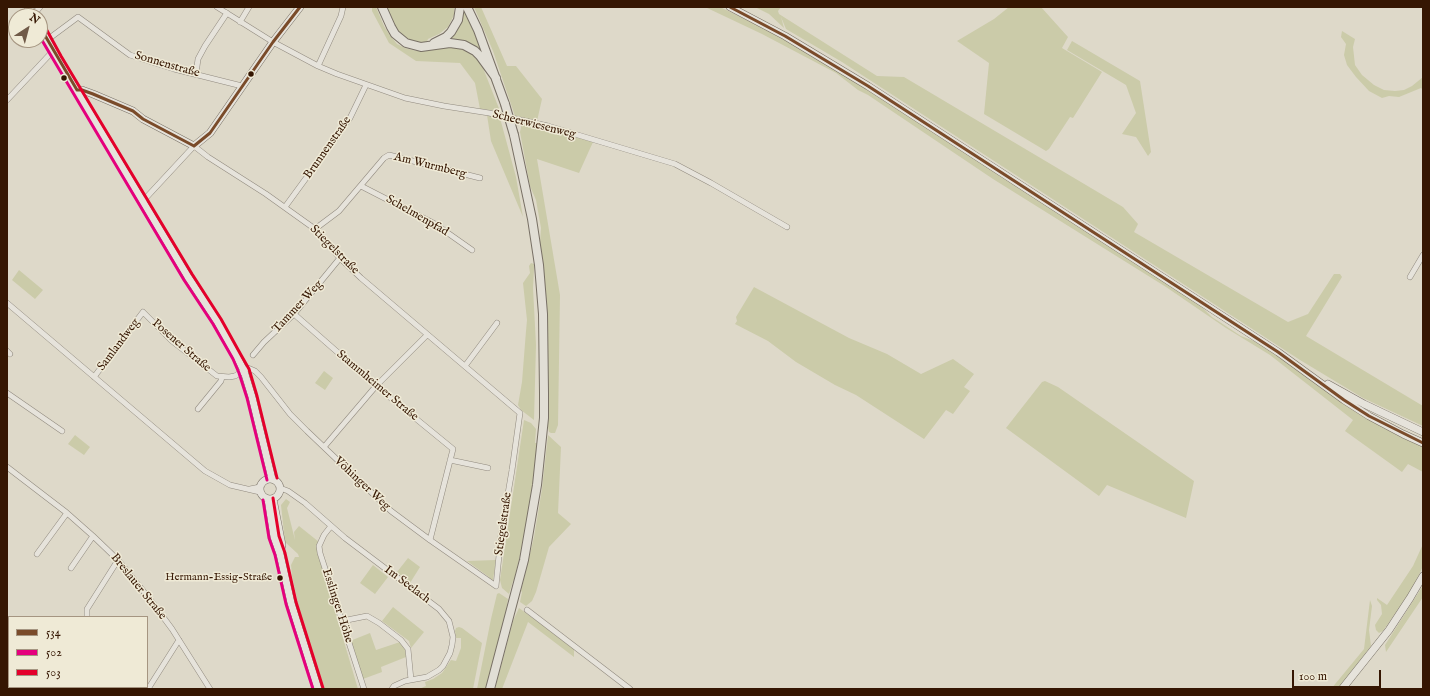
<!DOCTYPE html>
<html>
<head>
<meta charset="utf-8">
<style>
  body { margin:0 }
  #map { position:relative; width:1430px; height:696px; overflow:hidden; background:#ded9c9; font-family:"IM FELL English",serif }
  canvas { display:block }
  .frame { position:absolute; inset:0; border:8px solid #351602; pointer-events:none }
  .legend { position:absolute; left:8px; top:616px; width:140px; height:72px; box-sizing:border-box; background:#efead6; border:1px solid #a59581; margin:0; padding:5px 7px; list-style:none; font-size:12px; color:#351602 }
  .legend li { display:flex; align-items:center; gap:8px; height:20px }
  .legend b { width:20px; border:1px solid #a59581 }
  .north { position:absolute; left:8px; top:8px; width:40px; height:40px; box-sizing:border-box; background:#efead6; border:1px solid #a59581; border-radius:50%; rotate:36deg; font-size:11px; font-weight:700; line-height:16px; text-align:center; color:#351602 }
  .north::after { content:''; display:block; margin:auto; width:14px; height:18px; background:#705a48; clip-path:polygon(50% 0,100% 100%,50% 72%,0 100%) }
  .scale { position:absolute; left:1292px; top:670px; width:89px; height:18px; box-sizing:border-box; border:2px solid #351602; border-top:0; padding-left:5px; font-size:12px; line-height:14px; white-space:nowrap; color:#351602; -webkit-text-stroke:3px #efead6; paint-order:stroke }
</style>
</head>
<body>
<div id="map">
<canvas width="1430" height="696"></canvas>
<div class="frame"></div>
<ul class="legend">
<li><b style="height:5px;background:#7a4b2a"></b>534</li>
<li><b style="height:5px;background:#e5007d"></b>502</li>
<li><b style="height:5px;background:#e4002b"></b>503</li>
</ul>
<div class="north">N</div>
<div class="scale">100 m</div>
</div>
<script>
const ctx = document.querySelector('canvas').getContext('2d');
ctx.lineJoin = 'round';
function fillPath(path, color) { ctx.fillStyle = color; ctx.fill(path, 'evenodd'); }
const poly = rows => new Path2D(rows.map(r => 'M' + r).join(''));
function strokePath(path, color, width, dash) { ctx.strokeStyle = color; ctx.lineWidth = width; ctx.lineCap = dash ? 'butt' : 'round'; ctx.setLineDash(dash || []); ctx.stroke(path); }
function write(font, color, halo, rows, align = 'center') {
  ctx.font = font + ' "IM FELL English",serif'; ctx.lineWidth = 3; ctx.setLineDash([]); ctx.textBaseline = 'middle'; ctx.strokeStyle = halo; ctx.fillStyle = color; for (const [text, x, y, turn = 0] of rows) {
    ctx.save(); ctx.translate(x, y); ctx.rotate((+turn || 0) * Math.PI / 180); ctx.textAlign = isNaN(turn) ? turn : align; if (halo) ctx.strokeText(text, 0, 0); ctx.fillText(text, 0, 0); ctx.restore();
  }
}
const green = poly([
  [372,7,376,7,384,26,389,34,397,44,405,48,416,51,426,51,445,47,456,47,471,53,480,62,483,68,500,111,480,109,475,83,460,63,416,61,389,43,372,11],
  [386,7,454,7,454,15,448,27,439,34,428,39,427,42,422,43,409,40,400,33,396,28],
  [474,7,481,7,507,66,516,66,542,99,537,121,515,116,493,51],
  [705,7,720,7,790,41,825,62,1200,305,1212,317,1241,336,1259,343,1368,419,1401,437,1423,447,1423,472,1408,464,1402,472,1345,431,1353,420,1270,355,1226,328,1166,287,993,179,868,95,858,90,836,73,762,34],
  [755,7,781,7,778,11,779,14,877,76,904,77,1123,207,1138,224,1134,232,1288,322,1308,314,1334,274,1340,274,1342,277,1306,336,1423,406,1423,426,1363,398,1300,360,842,62,786,29,781,17,784,28,769,14],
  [1009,7,1041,7,1068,37,1062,48,1102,72,1073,118,1070,117,1049,149,1046,151,984,114,989,63,957,41,994,19],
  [463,12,464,12,467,16,481,48,480,51,467,42,449,38,458,29],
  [1342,31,1355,39,1353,47,1355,65,1362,75,1374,85,1384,90,1395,91,1404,90,1412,86,1423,77,1423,90,1421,88,1399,97,1389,96,1382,98,1369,91,1356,77,1347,65,1344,55,1346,44,1341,37],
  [1072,41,1140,81,1151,152,1148,156,1136,137,1122,134,1136,113,1126,85,1067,50],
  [487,115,500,118,516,177,523,217,491,141],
  [522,123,548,129,593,142,579,173,537,159,560,295,558,425,555,433,551,433,549,432,548,427,548,346,546,304,540,243,541,228,536,200,530,186,520,132],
  [531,263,534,264,534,269,533,288,536,345,534,420,521,410,518,405,522,382,526,331,527,320,523,283,530,273,529,266],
  [19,270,43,290,35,299,12,280],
  [754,287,849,338,887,354,921,374,953,359,974,374,964,387,970,391,953,414,946,410,924,439,856,395,835,385,796,362,768,341,735,324,737,321,736,317],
  [324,371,333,378,325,390,315,383],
  [1045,381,1058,387,1194,481,1186,518,1107,485,1099,496,1006,428,1042,382],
  [524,420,531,423,536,429,535,443,537,443,534,476,526,531,514,580,513,581,509,594,502,588,500,580],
  [75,435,90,447,84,455,68,444],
  [548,435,561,447,558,513,571,524,549,547,536,592,532,601,526,606,520,602,522,592,521,591,534,537,542,489],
  [286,499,290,502,287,508,295,540,294,532,299,526,319,542,317,550,358,689,325,689,310,647,298,604,292,576,291,565,295,557,299,557,298,554,285,542,281,505],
  [1423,544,1423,566,1418,577,1408,595,1383,631,1379,633,1376,630,1375,625,1382,614,1381,605,1377,600,1377,598,1387,605,1413,566],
  [408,558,420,567,410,583,397,572],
  [496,560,493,580,488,579,489,577,467,561],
  [373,565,388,577,375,594,360,583],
  [1422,587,1423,597,1386,652,1385,645],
  [499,593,508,599,504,622,486,689,477,689,491,619,497,594],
  [1370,600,1372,606,1369,630,1371,646,1338,689,1331,689,1364,649],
  [393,607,424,632,411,648,409,641,382,621],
  [519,608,574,648,574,657,528,622,502,689,495,689,513,621],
  [459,627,462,628,482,643,473,689,419,689,426,686,425,682,433,679,442,673,451,660,456,661,461,648,461,638,456,638,455,631,456,628],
  [370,633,376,650,400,642,405,648,406,657,381,667,382,672,363,679,350,641]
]);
const street = poly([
  [217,7,273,42,318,66,337,74,405,98,444,106,489,113,548,126,675,164,711,183,787,227],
  [34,14,40,7],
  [240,22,249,7],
  [47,40,78,17,130,55,174,69,242,86],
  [318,66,341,16,343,7],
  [196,74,198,59,205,46,227,13],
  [7,100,53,51],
  [361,186,435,224,472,250],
  [285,207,350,118,366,85],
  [315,229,339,211,384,158,389,155,480,178],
  [1410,277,1423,255],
  [7,303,205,471,230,485,260,492],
  [294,314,376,386,453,449,430,540],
  [7,351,10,354],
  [253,355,264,342,294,314,340,258],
  [465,366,497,323],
  [94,377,143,312,172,341,217,376,229,377,235,376,248,368,255,371,261,377,290,414,307,431,391,511,430,540,496,586,501,535,512,470,520,413,361,278,340,258,315,229,266,194,208,157,194,146,143,201],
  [7,393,62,431],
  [198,409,221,381,222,377],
  [324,447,376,386,427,335],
  [450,460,488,468],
  [7,467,67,513,93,536,118,560,152,602,172,629,210,689],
  [280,488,288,491,305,503,345,538,439,609,449,621,453,637,452,645,450,653,443,666,439,670,427,677,405,681,394,686,392,689],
  [250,489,260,487],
  [331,526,324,535,319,546,320,553,364,689],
  [37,554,67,513],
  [71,568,93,536],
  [527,610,630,689],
  [87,617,87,609,118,560],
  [342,621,367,616,379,623,401,640,408,649,411,680],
  [7,634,9,636],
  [21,687,21,689],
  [133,687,136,689],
  [148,689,179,640]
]);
const secondary = poly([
  [28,7,35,16],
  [730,7,785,36,868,86,1278,352,1344,400,1369,416,1403,434,1423,443],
  [40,27,57,58,188,277,217,321,237,357,244,371,252,397,272,479],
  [77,90,82,90,93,94,133,111,143,119,194,146,210,133,273,42,300,7],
  [1328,384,1364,404,1423,432],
  '260 489a10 10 0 1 1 20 0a10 10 0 1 1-20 0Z',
  [268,499,274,537,280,554,291,603,318,689],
  [273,499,282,545,280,553],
  [1342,689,1389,630,1410,598,1423,576]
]);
const primary = poly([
  [382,7,391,27,395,34,406,43,421,47,450,43,464,45,475,51,480,56,496,78],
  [467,7,478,30,505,104],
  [434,43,446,37,451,32,458,20,460,7],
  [490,689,524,560,537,485,544,418,544,393,543,314,539,265,532,219,514,135]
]);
const primaryBridge = poly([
  [505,104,514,135]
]);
const bus1 = poly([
  [730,7,785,36,868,86,1278,352,1344,400,1369,416,1423,443],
  [40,27,77,90],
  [77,90,82,90,93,94,133,111,143,119,194,146],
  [194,146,210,133,273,42,300,7]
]);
const bus2 = poly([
  [40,37,184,280,213,324,233,359,239,373,247,398,267,480],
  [263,500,269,538,275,555,286,604,313,689]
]);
const bus3 = poly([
  [44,25,61,56,192,274,221,319,241,355,249,369,257,396,277,478],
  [273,498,279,536,285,553,296,602,323,688]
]);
const markers = [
  [251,74,3.5,"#351602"],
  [64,78,3.5,"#351602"],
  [280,578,3.5,"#351602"]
];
const busNames = [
  ["Hermann-Essig-Straße",272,578]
];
const streetNames = [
  ["Sonnenstraße",167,65,16],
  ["Scheerwiesenweg",534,125,14],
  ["Brunnenstraße",328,148,-55],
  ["Am Wurmberg",430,166,14],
  ["Schelmenpfad",417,216,30],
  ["Stiegelstraße",334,250,45],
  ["Tammer Weg",298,307,-47],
  ["Samlandweg",119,345,-53],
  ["Posener Straße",181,346,41],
  ["Stammheimer Straße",377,386,40],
  ["Vöhinger Weg",362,484,43],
  ["Stiegelstraße",504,524,-82],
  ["Im Seelach",407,585,37],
  ["Breslauer Straße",138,587,51],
  ["Esslinger Höhe",337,606,72]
];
fillPath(green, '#cbcba9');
strokePath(street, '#918a7f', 6);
strokePath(secondary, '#787065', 8);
strokePath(primary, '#787065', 10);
strokePath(street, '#e6e3db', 5);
strokePath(secondary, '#e6e3db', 7);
strokePath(primary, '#e1ded5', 8);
strokePath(primaryBridge, '#787065', 10, []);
strokePath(primaryBridge, '#e1ded5', 8);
strokePath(bus1, '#7a4b2a', 3);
strokePath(bus2, '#e5007d', 3);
strokePath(bus3, '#e4002b', 3);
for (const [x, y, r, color] of markers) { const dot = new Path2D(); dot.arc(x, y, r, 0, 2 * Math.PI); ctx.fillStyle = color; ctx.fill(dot); strokePath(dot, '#efead6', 1.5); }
write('11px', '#351602', '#efead6', busNames, 'right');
write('12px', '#351602', '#efead6', streetNames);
</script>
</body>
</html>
